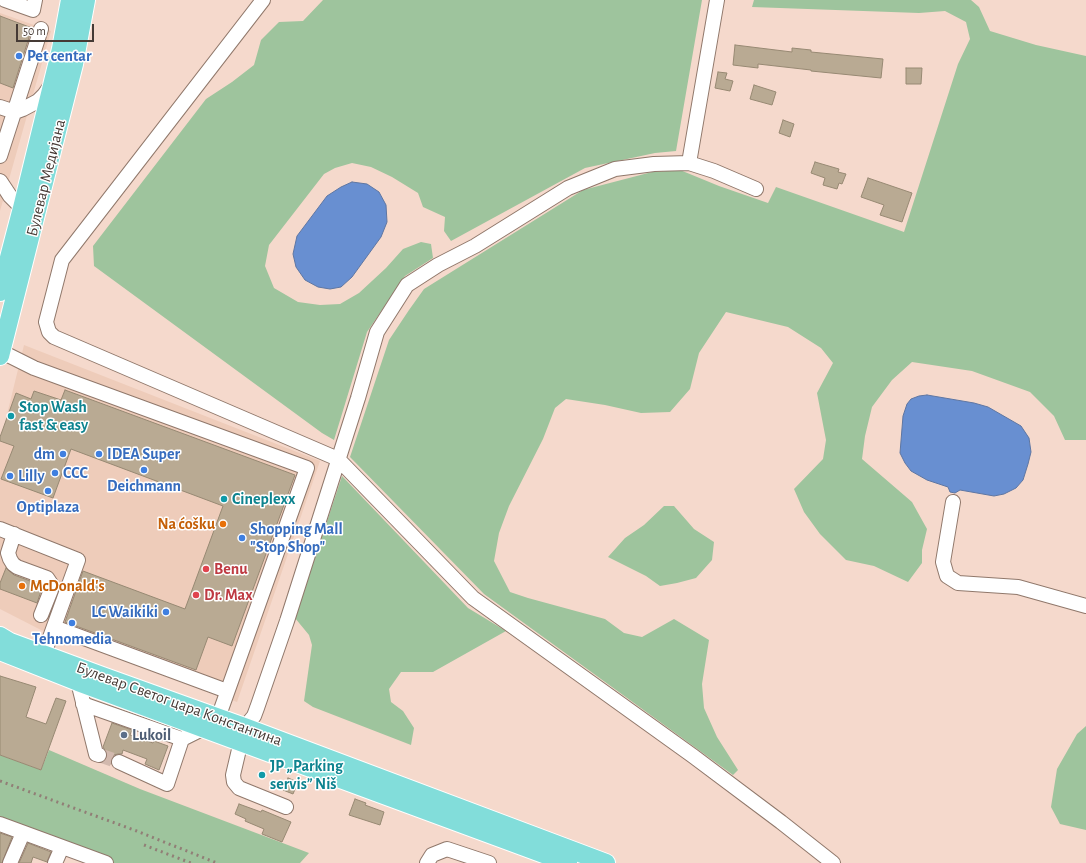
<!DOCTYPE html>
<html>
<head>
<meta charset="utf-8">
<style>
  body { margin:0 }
  #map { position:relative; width:1086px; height:863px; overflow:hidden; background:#f5d9cc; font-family:"Alegreya Sans",sans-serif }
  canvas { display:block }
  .scale { position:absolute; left:16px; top:24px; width:78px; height:18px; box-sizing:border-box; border:2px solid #453a35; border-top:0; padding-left:5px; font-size:12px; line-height:14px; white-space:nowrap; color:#453a35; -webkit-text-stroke:3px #fff; paint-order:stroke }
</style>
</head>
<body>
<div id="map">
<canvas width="1086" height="863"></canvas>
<div class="scale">50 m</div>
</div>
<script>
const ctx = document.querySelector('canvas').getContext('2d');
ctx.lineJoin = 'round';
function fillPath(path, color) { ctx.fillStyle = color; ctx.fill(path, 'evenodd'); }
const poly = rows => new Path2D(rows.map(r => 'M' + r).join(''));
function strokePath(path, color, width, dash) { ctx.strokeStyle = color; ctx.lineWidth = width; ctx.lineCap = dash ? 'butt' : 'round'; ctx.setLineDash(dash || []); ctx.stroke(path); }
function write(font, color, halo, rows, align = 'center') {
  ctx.font = font + ' "Alegreya Sans",sans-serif'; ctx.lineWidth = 3; ctx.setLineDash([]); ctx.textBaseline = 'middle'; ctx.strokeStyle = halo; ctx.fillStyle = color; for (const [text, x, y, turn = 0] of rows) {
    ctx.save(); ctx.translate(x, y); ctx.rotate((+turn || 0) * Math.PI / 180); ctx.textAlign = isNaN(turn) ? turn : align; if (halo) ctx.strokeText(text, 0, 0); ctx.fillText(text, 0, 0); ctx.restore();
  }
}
const built = poly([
  [0,13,51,31,0,211],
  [24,345,320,461,237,702,41,630,0,609,0,443]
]);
const green = poly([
  [323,0,702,0,676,151,655,153,585,168,451,241,444,231,445,217,423,207,418,193,392,177,371,167,352,163,335,168,324,174,269,245,265,266,274,288,298,302,320,305,340,304,359,293,386,268,403,249,421,242,431,244,433,258,405,276,367,332,334,440,322,433,94,266,93,246,206,99,232,82,254,65,261,40,279,22,303,21],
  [754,0,971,0,979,7,990,31,1036,45,1086,56,1086,440,1065,440,1054,416,1030,392,972,371,912,362,892,380,872,407,865,436,862,459,912,502,927,529,922,550,922,563,908,582,874,566,846,560,820,534,804,512,794,489,823,459,826,440,817,393,833,363,821,348,788,327,726,312,699,353,690,389,670,412,641,413,605,405,566,399,555,408,543,439,509,506,499,533,494,561,510,592,528,598,605,619,624,633,642,637,674,619,709,640,702,684,704,708,717,737,738,770,733,775,484,594,350,457,389,340,409,310,424,289,583,190,652,172,680,170,719,186,768,203,776,187,904,232,958,64,970,39,966,22,945,11,919,13,752,7],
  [342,476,468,608,506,631,433,672,401,672,389,689,391,702,403,711,414,728,411,745,313,707,304,701,312,645,309,635,295,618],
  [664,506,674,506,694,529,714,542,712,560,696,578,677,583,660,586,646,576,608,557,625,538,644,525],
  [1086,726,1086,830,1060,824,1051,807,1057,769,1077,734],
  [49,750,140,789,309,853,300,863,110,863,0,822,0,755,41,770]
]);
const water = poly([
  [352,182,367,184,379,192,386,205,387,222,381,237,352,277,341,287,330,289,318,287,305,280,296,267,293,254,297,236,327,196,341,187,352,182],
  [927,395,974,403,988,407,1021,426,1029,438,1031,452,1028,464,1023,480,1016,488,1004,494,994,496,960,490,955,493,950,492,948,487,927,480,911,471,905,463,900,453,903,416,907,404,911,399,919,396,927,395]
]);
const building = poly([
  [0,16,32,28,13,88,0,83,0,16],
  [735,45,792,52,792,48,811,50,811,52,883,59,881,78,811,71,811,70,758,64,758,68,733,65,735,45],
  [906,68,922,68,921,84,906,84,906,68],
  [718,72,727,73,725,79,733,81,730,91,715,88,718,72],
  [754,85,776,92,772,105,750,99,754,85],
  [783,120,794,124,790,137,779,133,783,120],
  [815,162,839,169,838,172,846,174,842,184,839,183,837,189,823,185,825,178,811,173,815,162],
  [868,178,912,193,902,222,880,215,884,205,861,197,868,178],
  [65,390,295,475,232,646,208,637,196,670,65,622,83,571,185,609,223,506,71,449,53,498,1,479,14,446,0,441,0,437,16,393,31,399,34,391,61,400,65,390],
  [6,568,14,575,41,585,42,588,37,603,0,589,0,583,6,568],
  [0,676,36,687,26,717,46,724,56,698,66,701,41,770,0,755,0,676],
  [112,723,132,730,130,735,153,743,154,741,168,746,159,770,145,764,147,759,123,750,122,754,118,754,114,755,111,759,111,764,105,761,107,758,107,754,103,747,112,723],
  [288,778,298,782,293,794,283,790,288,778],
  [355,799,366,803,365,805,384,812,380,825,349,815,355,799],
  [239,804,261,812,262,810,291,822,282,842,262,834,264,829,245,821,246,819,235,814,239,804],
  [0,833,12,837,2,863,0,863,0,833],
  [28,843,51,852,47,862,33,857,31,863,19,863,28,843]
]);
const minorTunnel = poly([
  [99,755,119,762]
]);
const minor = poly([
  [5,0,33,10,35,0],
  [263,0,62,260,46,322,49,332,54,337,338,459,473,598,693,756,781,822,833,863],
  [0,107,15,112,23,109,38,101,44,95,51,85],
  [0,156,41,29],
  [689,163,717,0],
  [0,181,10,196,22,208],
  [0,354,8,355,34,368,307,468,218,718],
  [953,502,943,562,947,576,958,583,1018,587,1086,606],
  [0,529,78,560,44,654],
  [14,534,8,553,10,559,13,564,17,567,47,578,51,584,51,590,41,615],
  [54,627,227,691],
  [78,682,96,754,99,755],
  [83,704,182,739],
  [119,762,167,784,182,739,204,728],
  [286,807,239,788,234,782,233,775,241,741,249,722,254,716,257,708,287,621,358,398,377,332,407,285,438,265,475,246,568,188,615,169,654,164,689,163,714,171,756,189],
  [0,824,106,863],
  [10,863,23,833],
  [55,863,62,847],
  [427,863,432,855,447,849,489,863]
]);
const major = poly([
  [0,292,22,208,61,49,70,0],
  [0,356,74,64,86,0],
  [0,636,10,642,102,676,247,728,606,863],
  [0,651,78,682,568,863]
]);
const rail = poly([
  [0,781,134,830,217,863],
  [144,845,191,863]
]);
const markers = [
  [19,56,4,"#3f7fe0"],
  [11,416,4,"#0f9aa8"],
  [63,454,4,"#3f7fe0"],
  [99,454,4,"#3f7fe0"],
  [144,470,4,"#3f7fe0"],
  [55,473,4,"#3f7fe0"],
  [10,476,4,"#3f7fe0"],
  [48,491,4,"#3f7fe0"],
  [224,499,4,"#0f9aa8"],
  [223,524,4,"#e8710a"],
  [242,538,4,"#3f7fe0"],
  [206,569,4,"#e0444e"],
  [22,586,4,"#e8710a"],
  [196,595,4,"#e0444e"],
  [166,612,4,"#3f7fe0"],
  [72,623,4,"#3f7fe0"],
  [124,735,4,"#5c6f8a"],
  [262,775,4,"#0f9aa8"]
];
const shopNames = [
  ["Pet centar",27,56],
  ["dm",55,454,"right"],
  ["IDEA Super",107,454],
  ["CCC",63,473],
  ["Lilly",18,476],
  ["Deichmann",144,486,"center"],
  ["Optiplaza",48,507,"center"],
  ["Shopping Mall",250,529],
  ["\"Stop Shop\"",250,547],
  ["LC Waikiki",158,612,"right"],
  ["Tehnomedia",72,639,"center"]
];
const streetNames = [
  ["Булевар Медијана",46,178,-76],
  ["Булевар Светог цара Константина",179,704,20]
];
const cultureNames = [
  ["Stop Wash",19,407],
  ["fast & easy",19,425],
  ["Cineplexx",232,499],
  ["JP „Parking",270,766],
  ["servis” Niš",270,784]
];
const foodNames = [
  ["Na ćošku",215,524],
  ["McDonald's",30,586,"left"]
];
const healthNames = [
  ["Benu",214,569],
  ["Dr. Max",204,595]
];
const serviceNames = [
  ["Lukoil",132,735]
];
fillPath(built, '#eeccba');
fillPath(green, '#9ec49d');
fillPath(water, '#688fd1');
strokePath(water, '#5e76a2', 1);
fillPath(building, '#b9aa93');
strokePath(building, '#978973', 1);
strokePath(minorTunnel, '#d2b9ae', 14, [14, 7]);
strokePath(minor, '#90786b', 16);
strokePath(major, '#fff', 20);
strokePath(minor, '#fff', 14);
strokePath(major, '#82ddda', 18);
strokePath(rail, '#917e76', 3, [2, 4]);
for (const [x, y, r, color] of markers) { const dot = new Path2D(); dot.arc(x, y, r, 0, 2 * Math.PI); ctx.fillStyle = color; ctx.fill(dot); strokePath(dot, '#fff', 1.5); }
write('bold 16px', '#366cbe', '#fff', shopNames, 'left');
write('16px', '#453a35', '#fff', streetNames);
write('bold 16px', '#0d838f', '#fff', cultureNames, 'left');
write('bold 16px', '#c56008', '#fff', foodNames, 'right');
write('bold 16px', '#be3a42', '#fff', healthNames, 'left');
write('bold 16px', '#4e5e75', '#fff', serviceNames, 'left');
</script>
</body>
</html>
